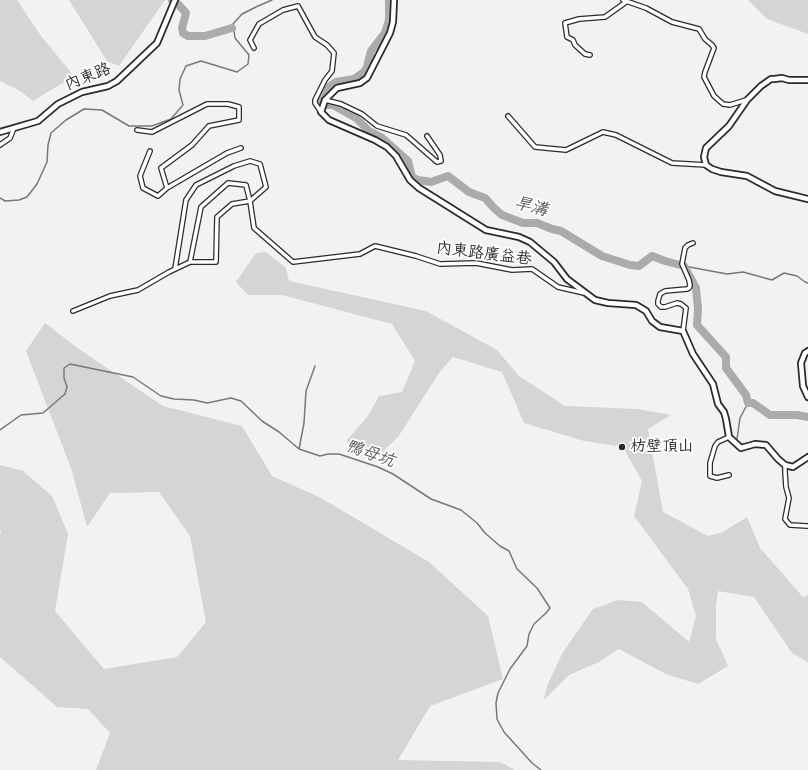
<!DOCTYPE html>
<html>
<head>
<meta charset="utf-8">
<style>
  body { margin:0 }
  canvas { display:block; background:#f2f2f2 }
</style>
</head>
<body>
<canvas width="808" height="770"></canvas>
<script>
const ctx = document.querySelector('canvas').getContext('2d');
ctx.lineJoin = 'round';
function fillPath(path, color) { ctx.fillStyle = color; ctx.fill(path, 'evenodd'); }
const poly = rows => new Path2D(rows.map(r => 'M' + r).join(''));
function strokePath(path, color, width, dash) { ctx.strokeStyle = color; ctx.lineWidth = width; ctx.lineCap = dash ? 'butt' : 'round'; ctx.setLineDash(dash || []); ctx.stroke(path); }
function write(font, color, halo, rows, align = 'center') {
  ctx.font = font + ' Caveat,"LXGW WenKai TC",sans-serif'; ctx.lineWidth = 3.5; ctx.setLineDash([]); ctx.textBaseline = 'middle'; ctx.strokeStyle = halo; ctx.fillStyle = color; for (const [text, x, y, turn = 0] of rows) {
    ctx.save(); ctx.translate(x, y); ctx.rotate((+turn || 0) * Math.PI / 180); ctx.textAlign = isNaN(turn) ? turn : align; if (halo) ctx.strokeText(text, 0, 0); ctx.fillText(text, 0, 0); ctx.restore();
  }
}
const green = poly([
  [0,0,17,0,41,36,74,76,33,101,20,91,0,81],
  [69,0,165,0,119,66,107,61],
  [748,0,808,0,808,34,767,19],
  [266,252,286,268,289,281,426,311,497,350,519,376,565,406,637,409,671,415,648,429,663,512,708,536,723,532,747,517,760,548,803,597,808,595,808,662,792,653,754,597,718,591,716,606,716,639,728,666,698,684,666,674,619,649,599,662,569,675,543,701,548,684,563,652,593,609,618,600,642,602,689,642,696,616,688,589,634,516,642,481,623,447,584,441,524,423,502,372,453,357,439,373,398,437,382,452,346,441,368,416,379,396,402,392,415,361,392,324,282,295,248,295,236,282,256,253],
  [45,323,76,347,163,406,242,426,272,476,321,498,429,562,488,616,503,679,430,706,398,760,500,762,515,770,96,770,110,733,88,709,57,707,0,657,0,535,1,533,0,530,0,465,23,471,52,496,68,534,55,611,104,669,177,657,206,622,190,536,159,492,110,493,87,527,72,471,26,351]
]);
const stream = poly([
  [0,198,5,201,19,200,27,197,37,184,47,162,48,145,51,133,66,120,84,109,102,110,129,126,152,126,171,119,183,105,179,90,180,79,186,66,201,61,237,72,248,64,249,55,235,38,233,24,242,14,258,6,272,0],
  [684,266,727,274,743,272,772,280,784,273,797,276,805,282,808,283],
  [0,430,21,415,43,413,65,394,67,387,64,378,64,368,70,364,133,377,161,396,174,399,194,400,207,403,231,398,241,401,262,421,279,432,299,449,320,456,328,454,339,454,378,467,393,474,431,499,461,510,477,523,485,533,500,546,509,551,517,569,537,588,550,608,546,613,534,624,529,634,527,646,510,669,498,693,496,703,497,719,504,732,532,763,541,770],
  [737,439,740,418,748,403],
  [299,449,304,423,306,391,315,366]
]);
const river = poly([
  [172,0,178,4,186,13,182,28,183,33,188,36,205,36,232,28],
  [389,0,389,20,385,33,371,51,367,67,364,72,354,79,336,82,327,88,320,100,321,103,327,105,333,105,356,118,369,131,381,137,408,161,412,177,418,180,431,182,448,176,469,192,485,198,494,208,502,215,523,223,537,223,552,229,561,231,602,256,630,265,639,266,652,256,665,261,684,266,696,288,698,308,697,325,726,357,726,368,746,395,748,403,753,403,770,415,797,415,808,417]
]);
const minor = poly([
  [623,0,646,8,672,22,699,29,705,39,712,45,714,48,705,72,704,77,714,96,723,104,730,105,746,100],
  [254,48,250,40,259,24,283,10,298,6,315,37,327,45,334,53,332,71,325,80,315,100,315,103,321,112],
  [590,55,585,54,575,45,573,40,567,37,565,23,579,19,605,17,626,2],
  [325,100,341,104,362,114,377,126,406,135,437,162,441,161,440,155,427,136],
  [508,116,535,147,566,150,603,132,616,135,672,163,706,165],
  [137,130,152,132,207,104,228,104,239,107,239,120,209,126,192,145,161,168,167,188,227,153,241,148],
  [0,145,10,138,14,128],
  [150,151,140,176,143,188,158,196,167,188],
  [175,269,186,200,196,185,234,166,250,161,260,164,266,187,250,201,232,204,217,217,216,262,190,262],
  [73,311,110,296,138,290,169,272,190,262,201,207,228,183,246,185,250,201,254,228,293,262,360,254,375,246,416,256,440,264,476,263,512,270,532,269,558,287,584,293],
  [683,331,686,308,681,304,677,303,665,307,661,307,658,304,658,301,660,294,665,291,687,289,689,288,690,286,689,280,682,264,685,248,688,245,693,243],
  [729,437,718,442,715,446,710,463,710,476,717,478,729,475],
  [785,465,785,472,786,487,789,498,785,519,790,525,807,526]
]);
const tertiary = poly([
  [394,0,393,22,390,33,367,78,360,83,337,88,325,100,321,112,329,120,375,140,387,147,396,156,410,180,419,188,486,230,519,237,530,242,554,262,567,279,595,300,608,303,636,305,646,311,652,321,660,327,683,331,693,354,713,384,718,404,724,412,726,419,729,437,741,448,755,444,766,445,778,459,785,465,793,467,808,457],
  [808,80,789,80,782,78,774,79,771,79,761,86,747,100,729,126,706,148,704,157,706,165,712,169,721,172,747,176,775,191,808,199],
  [0,132,38,121,58,104,82,92,108,86,117,81,157,43,175,0],
  [808,351,805,353,801,363,803,386,808,397]
]);
const markers = [
  [622,447,4,"#2b2b2b"]
];
const streetNames = [
  ["內東路",88,77,-22],
  ["內東路廣益巷",484,254,7]
];
const poiNames = [
  ["枋壁頂山",630,447]
];
const waterNames = [
  ["旱溝",531,207,15],
  ["鴨母坑",370,454,20]
];
fillPath(green, '#d5d5d5');
strokePath(stream, '#787878', 1.5);
strokePath(river, '#ababab', 8);
strokePath(minor, '#2b2b2b', 6);
strokePath(tertiary, '#2b2b2b', 8);
strokePath(minor, '#fff', 3.5);
strokePath(tertiary, '#fff', 4.5);
for (const [x, y, r, color] of markers) { const dot = new Path2D(); dot.arc(x, y, r, 0, 2 * Math.PI); ctx.fillStyle = color; ctx.fill(dot); strokePath(dot, '#fff', 1.5); }
write('16px', '#2b2b2b', '#fff', streetNames);
write('16px', '#2b2b2b', '#fff', poiNames, 'left');
write('italic 17px', '#585858', '#fff', waterNames);
</script>
</body>
</html>
